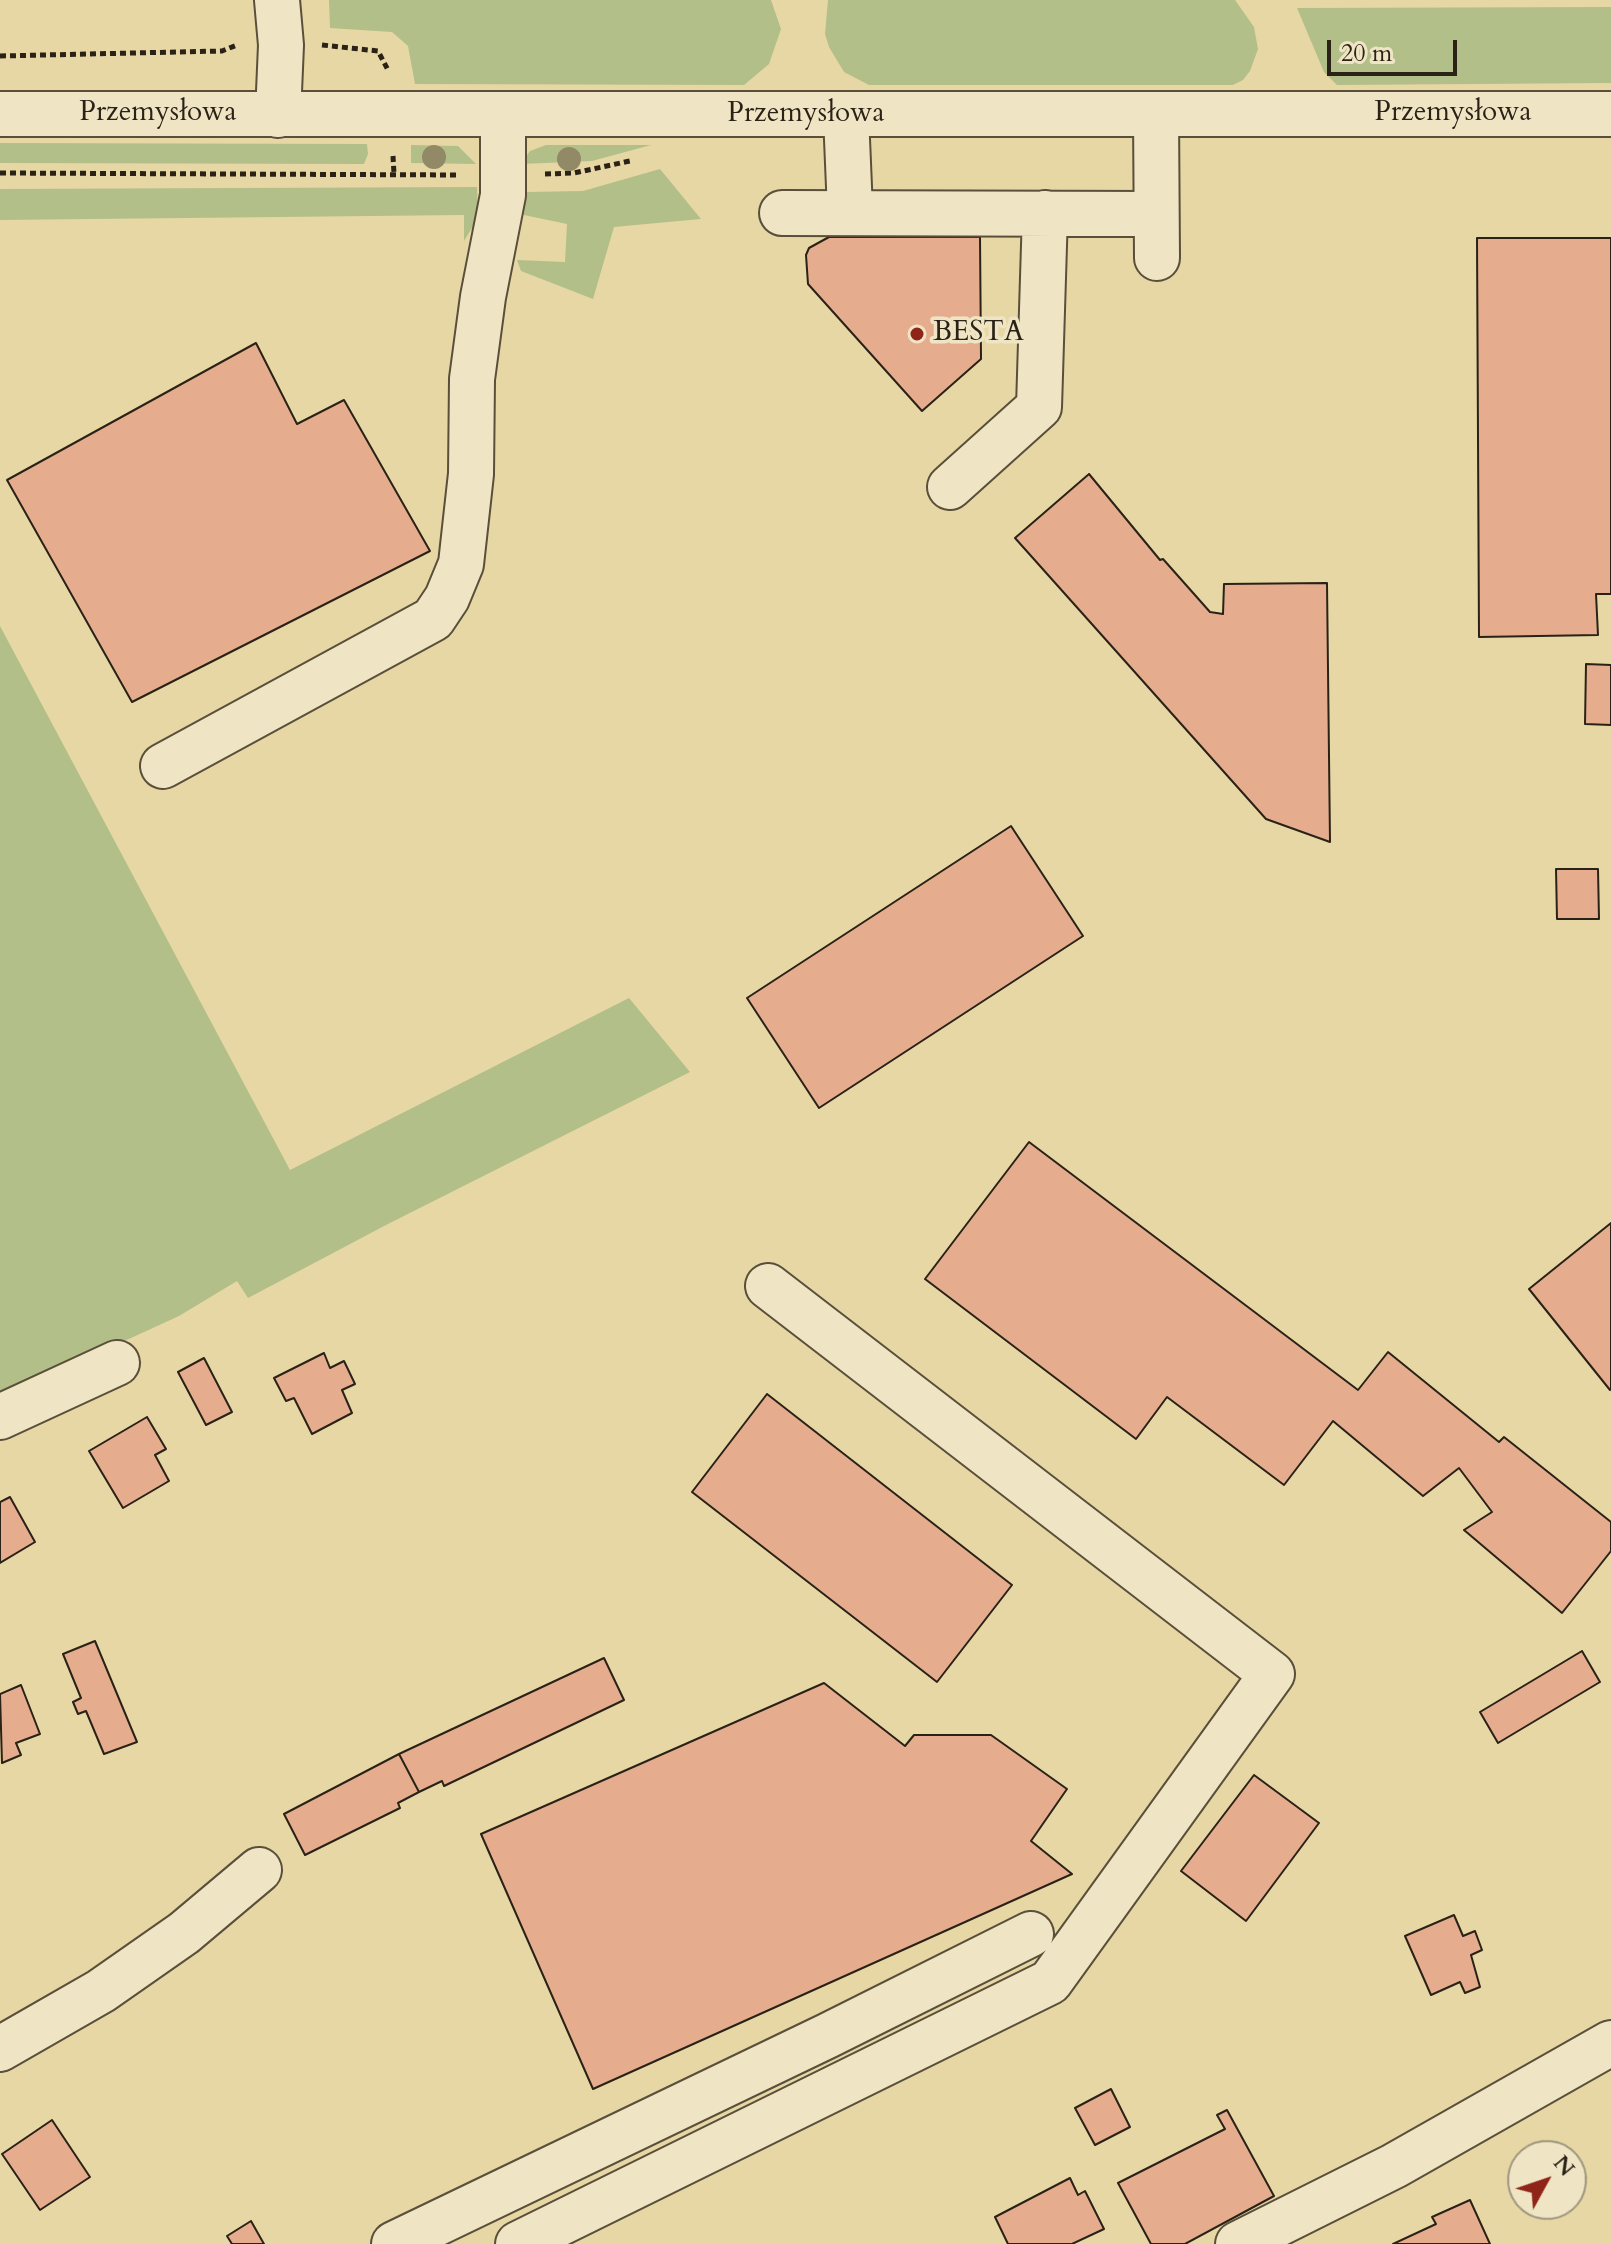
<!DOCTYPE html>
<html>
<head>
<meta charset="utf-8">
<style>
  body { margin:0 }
  #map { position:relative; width:1611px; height:2244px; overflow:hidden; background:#e7d7a5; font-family:Cardo,serif }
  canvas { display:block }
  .north { position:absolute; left:1507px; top:2140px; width:80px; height:80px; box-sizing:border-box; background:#efe5c4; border:2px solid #a0977f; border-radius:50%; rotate:50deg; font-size:22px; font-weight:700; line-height:32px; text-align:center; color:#2a2217 }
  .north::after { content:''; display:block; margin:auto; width:28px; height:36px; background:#8f2418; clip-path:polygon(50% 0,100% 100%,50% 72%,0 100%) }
  .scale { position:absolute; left:1327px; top:40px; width:130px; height:36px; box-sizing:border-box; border:4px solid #2a2217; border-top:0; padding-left:10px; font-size:24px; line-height:28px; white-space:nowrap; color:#2a2217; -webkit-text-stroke:6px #efe5c4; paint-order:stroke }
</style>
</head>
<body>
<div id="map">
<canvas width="1611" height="2244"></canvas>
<div class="north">N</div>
<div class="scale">20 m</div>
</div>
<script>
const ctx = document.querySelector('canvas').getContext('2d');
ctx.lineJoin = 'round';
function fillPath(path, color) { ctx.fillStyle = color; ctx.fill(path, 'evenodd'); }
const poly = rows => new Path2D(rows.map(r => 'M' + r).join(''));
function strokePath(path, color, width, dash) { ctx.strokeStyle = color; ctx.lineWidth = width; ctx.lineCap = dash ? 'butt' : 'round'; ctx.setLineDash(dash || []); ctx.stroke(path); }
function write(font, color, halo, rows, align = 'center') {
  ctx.font = font + ' Cardo,serif'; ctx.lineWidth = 7; ctx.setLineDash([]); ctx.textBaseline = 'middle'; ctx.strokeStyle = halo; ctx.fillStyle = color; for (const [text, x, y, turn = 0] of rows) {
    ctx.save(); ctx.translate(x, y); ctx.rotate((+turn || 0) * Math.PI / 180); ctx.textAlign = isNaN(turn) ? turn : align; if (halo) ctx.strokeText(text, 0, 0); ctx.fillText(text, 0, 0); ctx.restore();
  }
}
const green = poly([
  [329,0,771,0,781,29,769,64,744,85,415,84,408,46,392,32,330,28],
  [828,0,1235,0,1254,27,1258,49,1250,71,1243,80,1233,85,869,85,844,72,829,47,825,34],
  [1611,7,1611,83,1337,85,1324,72,1297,8],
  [0,143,367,144,368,154,364,164,0,163],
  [411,145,458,146,476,164,411,163],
  [546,145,651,145,592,161,521,164,530,151],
  [660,169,701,219,614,227,593,299,521,271,517,260,565,262,567,224,519,214,525,192,583,191],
  [477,187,478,218,464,241,464,215,0,220,0,189],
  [0,626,290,1170,629,998,690,1072,386,1225,248,1298,237,1281,179,1316,0,1398]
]);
const building = poly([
  [829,237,980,237,981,359,922,411,808,284,806,255,809,248,829,237],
  [1477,238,1611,238,1611,594,1596,594,1598,635,1479,637,1477,238],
  [256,343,297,424,344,400,430,551,132,702,7,480,256,343],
  [1089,474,1160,560,1163,559,1210,612,1223,614,1224,584,1327,583,1330,842,1266,819,1015,538,1089,474],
  [1586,664,1611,665,1611,725,1585,724,1586,664],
  [1011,826,1083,936,819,1108,747,998,1011,826],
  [1556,869,1598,869,1599,919,1557,919,1556,869],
  [1029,1142,1358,1390,1388,1352,1499,1442,1504,1437,1611,1522,1611,1551,1562,1613,1464,1530,1492,1512,1459,1468,1423,1496,1333,1421,1284,1485,1167,1397,1136,1439,925,1279,1029,1142],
  [1611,1223,1611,1389,1610,1390,1529,1289,1611,1223],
  [324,1353,330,1368,344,1361,355,1384,342,1390,352,1413,312,1434,294,1398,286,1401,274,1378,324,1353],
  [204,1358,232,1412,206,1425,178,1372,204,1358],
  [767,1394,1012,1585,937,1682,692,1492,767,1394],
  [147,1417,166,1449,155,1455,169,1481,123,1508,89,1451,147,1417],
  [10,1497,35,1542,0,1563,0,1502,10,1497],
  [95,1641,137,1742,104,1754,86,1711,78,1714,73,1702,81,1698,63,1654,95,1641],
  [1582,1651,1600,1682,1498,1743,1480,1712,1582,1651],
  [604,1658,624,1700,444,1786,442,1781,419,1792,399,1754,604,1658],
  [824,1683,905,1746,914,1735,991,1735,1067,1789,1031,1841,1072,1874,593,2089,481,1834,824,1683],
  [21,1685,40,1734,16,1743,21,1755,2,1763,0,1694,21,1685],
  [399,1754,419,1792,398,1803,400,1808,305,1855,284,1814,399,1754],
  [1254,1775,1319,1823,1246,1921,1181,1871,1254,1775],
  [1454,1915,1463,1936,1475,1931,1482,1950,1471,1955,1480,1987,1465,1993,1460,1982,1431,1995,1405,1936,1454,1915],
  [1111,2089,1130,2127,1095,2145,1075,2108,1111,2089],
  [1227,2110,1274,2196,1185,2244,1151,2244,1118,2183,1225,2129,1217,2115,1227,2110],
  [52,2120,90,2177,40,2210,2,2154,52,2120],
  [1070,2178,1078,2195,1085,2191,1104,2229,1072,2244,1008,2244,995,2217,1070,2178],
  [1470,2200,1490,2244,1393,2244,1436,2224,1432,2217,1470,2200],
  [251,2221,264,2244,232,2244,227,2236,251,2221]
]);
const path = poly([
  [322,45,378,51,388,70],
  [0,56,222,51,237,45],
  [393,156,394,174],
  [0,173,459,175],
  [545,174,574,173,630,161]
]);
const minor = poly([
  [277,0,281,45,278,115],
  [0,114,1611,114],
  [1156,114,1157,258],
  [846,115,850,211],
  [782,213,1156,214],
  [950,487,1039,407,1045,213],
  [163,766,433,619,447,598,461,564,471,474,472,379,483,297,503,195,503,115],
  [0,1417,117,1363],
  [0,2049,101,1991,184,1933,259,1870],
  [394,2244,827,2036,1031,1934],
  [518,2244,1050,1982,1272,1674,768,1286],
  [1238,2244,1394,2166,1611,2043]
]);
const trees = [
  [434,157],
  [569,159]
];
const markers = [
  [917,334,8,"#8f2418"]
];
const streetNames = [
  ["Przemysłowa",158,114],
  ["Przemysłowa",1453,114],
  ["Przemysłowa",806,115]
];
const poiNames = [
  ["BESTA",933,334]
];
fillPath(green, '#b2bf88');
fillPath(building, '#e5ad8e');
strokePath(building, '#2a2217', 2);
strokePath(minor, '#594f3a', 48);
strokePath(path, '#2a2217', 5, [6, 4]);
strokePath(minor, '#efe5c4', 44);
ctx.fillStyle = '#928966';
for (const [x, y] of trees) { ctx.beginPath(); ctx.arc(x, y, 12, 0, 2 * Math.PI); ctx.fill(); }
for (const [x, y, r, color] of markers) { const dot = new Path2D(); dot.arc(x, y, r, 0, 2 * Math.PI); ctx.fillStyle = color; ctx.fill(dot); strokePath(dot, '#efe5c4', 3); }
write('28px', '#2a2217', '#efe5c4', streetNames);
write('28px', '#2a2217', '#efe5c4', poiNames, 'left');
</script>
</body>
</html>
